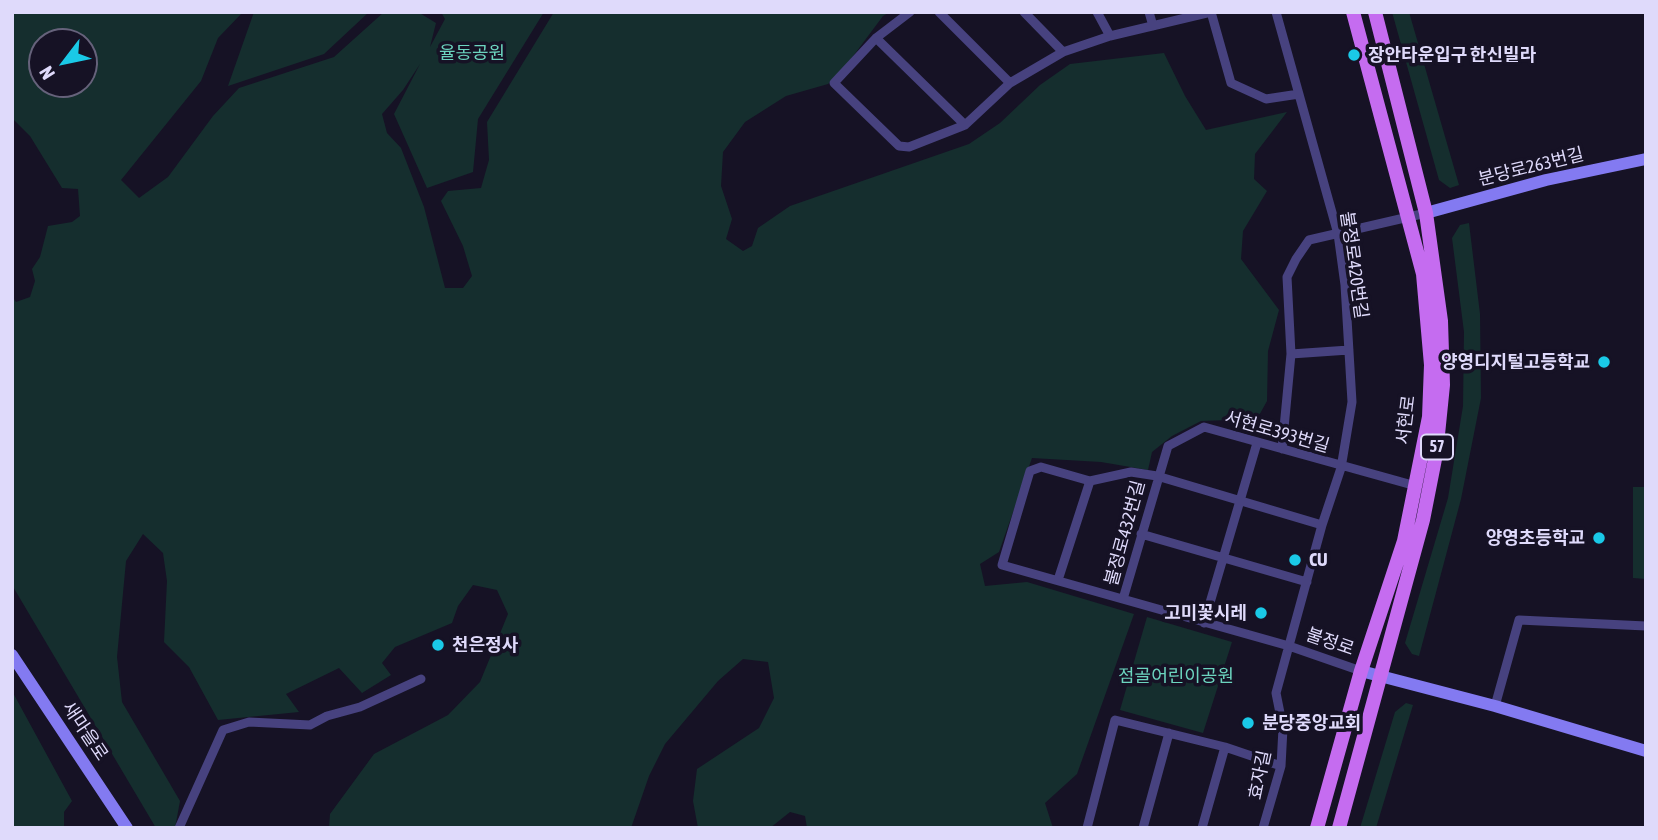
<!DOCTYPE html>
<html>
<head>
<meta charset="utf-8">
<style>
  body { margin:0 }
  #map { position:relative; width:1658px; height:840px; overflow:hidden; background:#161225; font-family:"Asap Condensed",sans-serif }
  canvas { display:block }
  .frame { position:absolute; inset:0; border:14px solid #dfdafb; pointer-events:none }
  .north { position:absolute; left:28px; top:28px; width:70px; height:70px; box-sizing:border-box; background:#161225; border:2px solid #66627b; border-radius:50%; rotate:238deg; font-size:19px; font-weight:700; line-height:28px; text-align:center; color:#dfdafb }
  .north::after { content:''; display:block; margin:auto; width:24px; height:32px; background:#1ac9e7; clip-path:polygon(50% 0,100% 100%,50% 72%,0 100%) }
</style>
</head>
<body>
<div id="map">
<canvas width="1658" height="840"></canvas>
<div class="frame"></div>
<div class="north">N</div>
</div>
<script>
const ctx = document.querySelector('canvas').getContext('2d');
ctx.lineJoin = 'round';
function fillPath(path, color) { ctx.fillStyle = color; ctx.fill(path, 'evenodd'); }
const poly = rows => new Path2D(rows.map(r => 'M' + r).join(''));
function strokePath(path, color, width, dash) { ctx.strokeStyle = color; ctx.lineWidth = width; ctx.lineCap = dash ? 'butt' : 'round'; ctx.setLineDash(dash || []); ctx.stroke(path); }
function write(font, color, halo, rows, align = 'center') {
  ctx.font = font + ' "Asap Condensed","Noto Sans KR",sans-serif'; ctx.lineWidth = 7; ctx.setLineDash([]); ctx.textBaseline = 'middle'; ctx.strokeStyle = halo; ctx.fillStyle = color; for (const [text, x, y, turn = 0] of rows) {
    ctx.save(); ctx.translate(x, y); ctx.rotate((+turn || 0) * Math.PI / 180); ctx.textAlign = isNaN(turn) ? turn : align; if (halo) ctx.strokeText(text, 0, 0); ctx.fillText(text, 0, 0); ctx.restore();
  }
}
const green = poly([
  [12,12,243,12,218,38,201,81,121,180,139,198,168,177,213,116,239,88,334,57,384,12,418,12,436,23,430,47,445,19,441,12,544,12,478,119,473,172,427,188,394,114,420,64,403,90,382,114,387,133,401,148,424,207,445,288,463,288,472,276,463,246,441,201,448,191,481,188,489,160,487,122,554,12,890,12,883,16,842,71,828,84,786,96,745,122,723,152,721,186,732,219,726,239,743,251,752,246,758,228,790,206,969,144,1000,123,1040,85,1070,64,1164,53,1185,96,1206,130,1287,112,1255,154,1254,179,1267,191,1243,231,1241,259,1279,310,1268,351,1267,401,1257,419,1201,421,1172,436,1152,452,1148,470,1101,462,1032,458,999,552,980,564,985,586,1027,582,1134,614,1077,774,1045,803,1053,828,807,828,805,816,790,812,770,828,698,828,693,801,697,769,759,728,774,698,768,662,743,659,718,681,665,744,649,776,631,828,329,828,330,814,374,754,448,715,480,682,508,614,497,590,473,585,458,606,452,623,395,647,382,663,391,675,362,693,339,668,286,694,299,712,218,720,189,667,164,642,167,581,163,553,143,534,126,561,117,657,122,702,180,801,175,828,156,828,12,585,12,296,16,302,30,297,35,281,32,269,40,257,48,226,72,222,80,216,78,189,62,188,30,136,12,118],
  [42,42,84,42,84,84,42,84],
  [254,12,369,12,324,54,228,86],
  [1392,12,1409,12,1459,185,1450,188,1439,180],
  [1469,223,1480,314,1481,398,1461,499,1419,656,1412,654,1405,643,1448,498,1463,406,1464,332,1452,238,1460,225],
  [1633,487,1646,487,1646,579,1633,578],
  [1147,617,1232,642,1203,733,1120,710],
  [12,691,72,801,64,812,64,828,12,828],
  [1406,703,1413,705,1376,828,1360,828,1395,712]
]);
const street = poly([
  [910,12,876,38,834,83,899,146,909,147,965,125,1010,83,1063,52,1110,36,1211,12],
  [939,12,1010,83],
  [1024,12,1063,52],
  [1097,12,1110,36],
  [1149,12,1153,26],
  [1211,12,1231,83,1266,99,1299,94],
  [876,38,965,125],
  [1291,354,1349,350],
  [1282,449,1291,354,1287,277,1296,259,1309,240,1426,213],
  [1322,525,1157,476,1131,472,1090,481,1041,467,1030,471,1002,565,1289,646,1361,671],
  [1141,534,1307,582],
  [1058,580,1090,481],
  [1123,599,1168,446,1204,427,1416,486],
  [1204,623,1257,443],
  [1495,706,1519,620,1646,626],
  [179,828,223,730,249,722,310,725,327,716,360,707,421,679],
  [1087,828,1115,720,1225,747,1281,766],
  [1143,828,1169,733],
  [1202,828,1225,747],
  [1263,828,1281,766,1283,728,1276,693,1322,525,1341,468,1352,402,1345,285,1338,234,1276,12]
]);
const secondary = poly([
  [1426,213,1546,180,1646,159],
  [12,655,127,828],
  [1361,671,1495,706,1646,751]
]);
const primary = poly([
  [1317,828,1361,671,1404,541,1429,417,1431,365,1423,274,1353,12],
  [1339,828,1423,520,1436,454,1443,385,1441,321,1426,213,1375,12]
]);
const markers = [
  [1354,55,7,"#1ac9e7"],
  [1604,362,7,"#1ac9e7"],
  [1599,538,7,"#1ac9e7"],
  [1295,560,7,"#1ac9e7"],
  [1261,613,7,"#1ac9e7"],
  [438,645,7,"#1ac9e7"],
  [1248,723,7,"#1ac9e7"]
];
const shields = [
  [1437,447,32]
];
const shieldNames = [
  ["57",1437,447]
];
const parkNames = [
  ["율동공원",472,53],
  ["점골어린이공원",1176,676]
];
const poiNames = [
  ["장안타운입구 한신빌라",1368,55],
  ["양영디지털고등학교",1590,362,"right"],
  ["양영초등학교",1585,538,"right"],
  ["CU",1309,560],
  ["고미꽃시레",1247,613,"right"],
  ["천은정사",452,645],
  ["분당중앙교회",1262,723]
];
const streetNames = [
  ["분당로263번길",1531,167,-14],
  ["불정로420번길",1354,265,82],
  ["서현로",1406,420,-83],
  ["서현로393번길",1277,432,16],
  ["불정로432번길",1125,533,-75],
  ["불정로",1330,642,19],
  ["새마을로",85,731,56],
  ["효자길",1260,775,-78]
];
fillPath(green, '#152e2e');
strokePath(street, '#47427f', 9);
strokePath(secondary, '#837af1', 12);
strokePath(primary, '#c56cf0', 14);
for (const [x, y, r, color] of markers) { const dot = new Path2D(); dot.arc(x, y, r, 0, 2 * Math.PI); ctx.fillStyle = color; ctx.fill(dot); strokePath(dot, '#161225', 2.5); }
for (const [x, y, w] of shields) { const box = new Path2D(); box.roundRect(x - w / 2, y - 12.5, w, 25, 5); ctx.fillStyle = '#161225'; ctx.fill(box); strokePath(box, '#dfdafb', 2); }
write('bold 16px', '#dfdafb', null, shieldNames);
write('18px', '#6cd4bf', '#161225', parkNames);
write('bold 18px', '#dfdafb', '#161225', poiNames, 'left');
write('18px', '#dfdafb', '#161225', streetNames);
</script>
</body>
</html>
